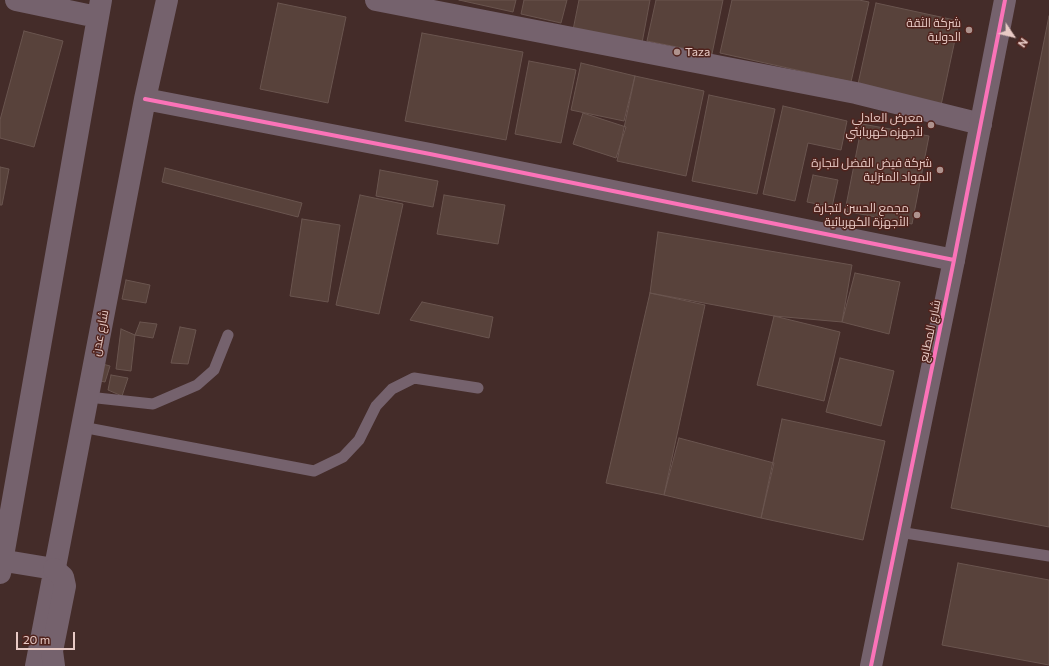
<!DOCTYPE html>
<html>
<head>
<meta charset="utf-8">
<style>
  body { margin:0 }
  #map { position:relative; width:1049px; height:666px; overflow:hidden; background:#442c29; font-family:Commissioner,sans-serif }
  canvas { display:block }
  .north { position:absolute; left:993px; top:16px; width:40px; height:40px; -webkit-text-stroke:3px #50231d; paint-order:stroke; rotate:125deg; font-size:11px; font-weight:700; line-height:16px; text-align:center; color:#e8cac5 }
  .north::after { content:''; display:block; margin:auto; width:14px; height:18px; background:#e8cac5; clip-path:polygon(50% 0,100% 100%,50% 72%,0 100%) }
  .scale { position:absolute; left:16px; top:632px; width:59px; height:18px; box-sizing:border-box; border:2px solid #e8cac5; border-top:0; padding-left:5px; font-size:12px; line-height:14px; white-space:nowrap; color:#e8cac5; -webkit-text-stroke:3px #50231d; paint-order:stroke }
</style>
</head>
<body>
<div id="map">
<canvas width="1049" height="666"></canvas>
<div class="north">N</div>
<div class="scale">20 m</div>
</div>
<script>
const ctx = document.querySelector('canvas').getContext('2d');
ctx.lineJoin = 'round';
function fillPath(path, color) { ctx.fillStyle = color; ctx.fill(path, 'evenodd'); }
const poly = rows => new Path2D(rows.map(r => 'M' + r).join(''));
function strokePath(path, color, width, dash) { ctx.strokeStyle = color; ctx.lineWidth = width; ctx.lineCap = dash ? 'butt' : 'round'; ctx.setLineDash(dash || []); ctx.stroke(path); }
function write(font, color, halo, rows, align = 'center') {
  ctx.font = font + ' Commissioner,Cairo,sans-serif'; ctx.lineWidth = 3; ctx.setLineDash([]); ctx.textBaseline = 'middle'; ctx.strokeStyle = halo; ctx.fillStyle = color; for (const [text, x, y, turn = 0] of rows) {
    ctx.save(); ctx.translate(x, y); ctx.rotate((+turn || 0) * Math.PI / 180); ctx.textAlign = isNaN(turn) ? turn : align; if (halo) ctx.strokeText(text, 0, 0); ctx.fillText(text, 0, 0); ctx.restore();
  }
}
const building = poly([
  [459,0,516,0,513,12,459,0],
  [524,0,567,0,561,23,521,14,524,0],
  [579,0,650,0,642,43,573,30,579,0],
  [656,0,723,0,712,54,647,41,656,0],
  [732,0,859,0,869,2,851,82,720,53,732,0],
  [278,3,346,17,328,103,260,89,278,3],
  [876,3,959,21,940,110,856,93,876,3],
  [1049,16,1049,527,951,508,1049,16],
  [24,31,63,41,34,147,0,138,0,120,24,31],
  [422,33,523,52,506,140,405,121,422,33],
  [529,61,576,70,561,143,515,134,529,61],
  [581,63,635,76,624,121,571,110,581,63],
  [635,76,704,91,686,176,617,161,635,76],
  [709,95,775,109,757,194,692,181,709,95],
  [783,106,847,121,841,150,808,143,795,201,763,194,783,106],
  [583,113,626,127,616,158,573,144,583,113],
  [862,124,929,136,912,224,845,211,862,124],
  [0,167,9,169,2,205,0,205,0,167],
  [165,168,302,203,298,217,162,182,165,168],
  [380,170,438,181,433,207,376,196,380,170],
  [813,175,838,180,832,207,807,202,813,175],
  [360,195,403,204,379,314,336,305,360,195],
  [444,195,505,205,498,244,437,234,444,195],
  [302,219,340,225,328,302,290,296,302,219],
  [658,232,852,265,842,322,774,316,650,293,658,232],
  [855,273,900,282,889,334,842,322,855,273],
  [126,280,150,285,146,303,122,299,126,280],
  [650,293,705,305,664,495,606,483,650,293],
  [422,302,493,317,489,338,410,320,422,302],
  [774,316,840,332,824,401,757,385,774,316],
  [140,322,157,324,153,338,135,335,140,322],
  [180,327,196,330,188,364,171,363,180,327],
  [121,329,135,335,131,371,116,369,121,329],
  [840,358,894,371,881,426,826,412,840,358],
  [99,363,110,366,105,382,96,380,99,363],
  [111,375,128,378,122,396,108,390,111,375],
  [782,419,885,441,863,540,761,518,782,419],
  [679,438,774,463,761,518,664,495,679,438],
  [958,563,1049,580,1049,665,942,645,958,563]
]);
const service = poly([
  [88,397,153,404,197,385,214,370,228,335],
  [82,427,314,471,343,457,359,440,376,406,392,389,414,378,478,388],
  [899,532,1049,556]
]);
const minor = poly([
  [16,0,97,17],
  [376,0,856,93,981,124],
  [145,99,430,154,954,260],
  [0,560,54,569],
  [0,573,101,0],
  [36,666,145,99,167,0]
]);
const tertiary = poly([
  [54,666,52,651,65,586,63,577,54,569],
  [871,666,954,260,1005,0]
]);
const cycleway = poly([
  [145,99,430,154,954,260],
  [871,666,954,260,1005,0]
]);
const markers = [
  [969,30,4,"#af938e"],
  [677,52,4,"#af938e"],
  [931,125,4,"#af938e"],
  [940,170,4,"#af938e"],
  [917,215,4,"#af938e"]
];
const poiNames = [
  ["شركة الثقة",961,23],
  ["الدولية",961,37],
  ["Taza",685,52,"left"],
  ["معرض العادلي",923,118],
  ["لأجهزه كهربابئي",923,132],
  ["شركة فيض الفضل لتجارة",932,163],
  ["المواد المنزلية",932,177],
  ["مجمع الحسن لتجارة",909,208],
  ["الأجهزة الكهربائية",909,222]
];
const streetNames = [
  ["شارع المطابع",930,331,-78],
  ["شارع عدن",100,333,-79]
];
fillPath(building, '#58423b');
strokePath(building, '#6a554f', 1);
strokePath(service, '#75626d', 11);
strokePath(minor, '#75626d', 22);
strokePath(tertiary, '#75626d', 22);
strokePath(cycleway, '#fb73b8', 4);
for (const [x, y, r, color] of markers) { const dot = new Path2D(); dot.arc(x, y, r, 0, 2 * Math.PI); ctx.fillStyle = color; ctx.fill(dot); strokePath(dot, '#50231d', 1.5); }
write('12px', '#e8cac5', '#50231d', poiNames, 'right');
write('12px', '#e8cac5', '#50231d', streetNames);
</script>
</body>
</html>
